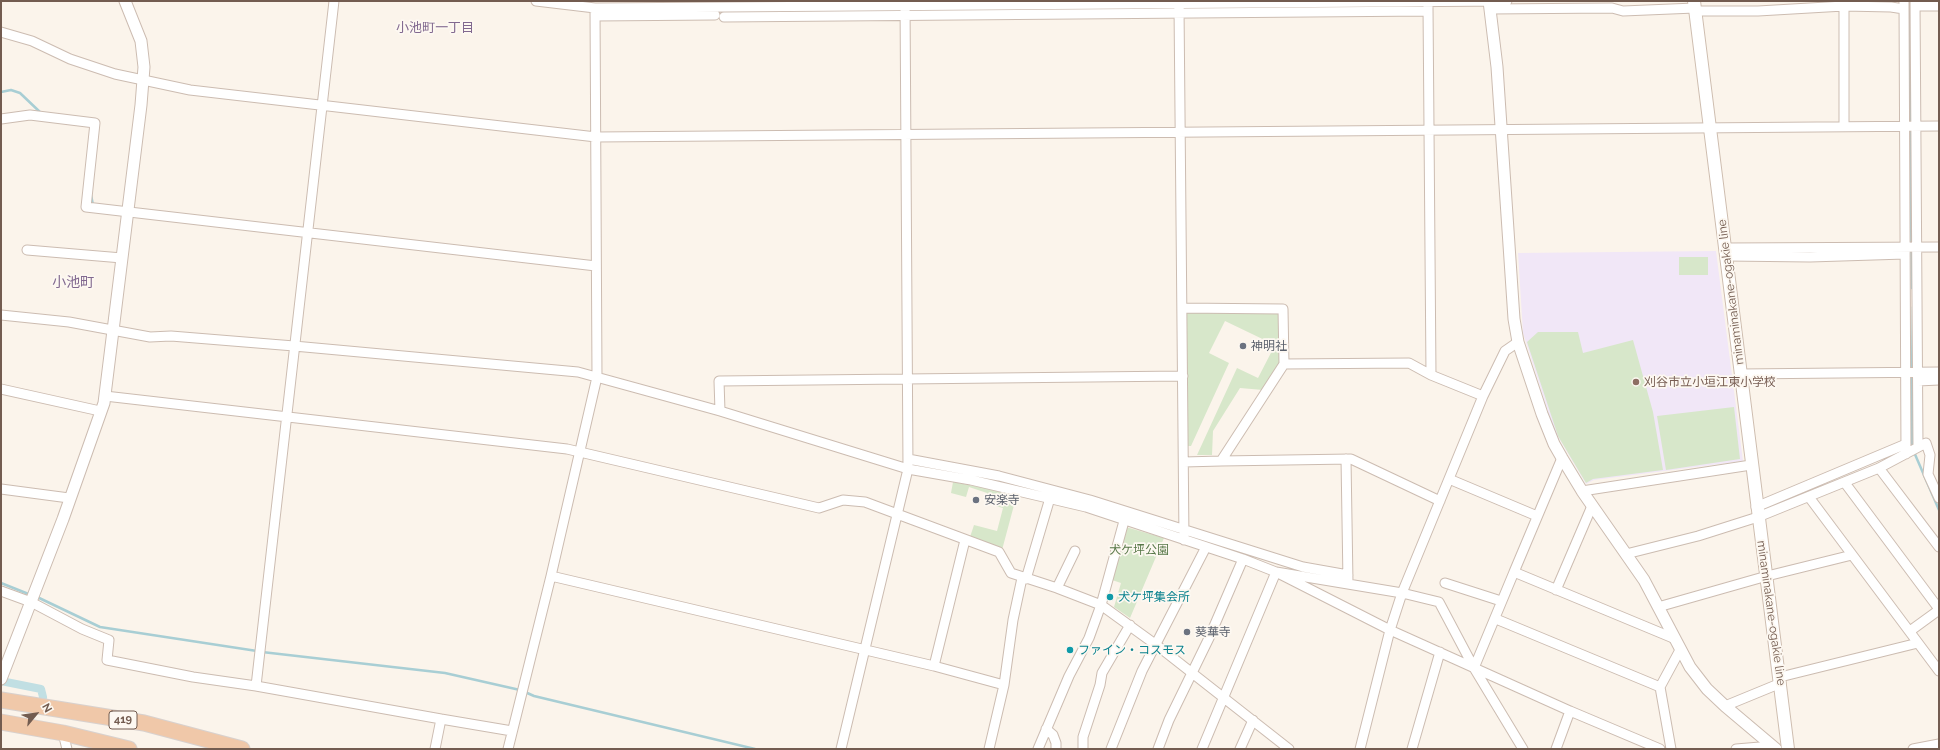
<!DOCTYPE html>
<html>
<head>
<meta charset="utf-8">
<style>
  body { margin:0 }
  #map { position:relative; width:1940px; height:750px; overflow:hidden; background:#fbf4eb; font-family:Raleway,sans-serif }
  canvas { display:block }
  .frame { position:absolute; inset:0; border:2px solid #735c50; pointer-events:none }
  .north { position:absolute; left:16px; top:694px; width:40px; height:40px; -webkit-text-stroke:3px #fdf8f1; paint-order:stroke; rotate:61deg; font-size:11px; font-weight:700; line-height:16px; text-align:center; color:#735c50 }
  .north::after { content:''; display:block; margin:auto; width:14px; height:18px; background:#735c50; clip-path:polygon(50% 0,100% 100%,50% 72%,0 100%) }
</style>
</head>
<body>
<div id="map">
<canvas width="1940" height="750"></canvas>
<div class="frame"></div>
<div class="north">N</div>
</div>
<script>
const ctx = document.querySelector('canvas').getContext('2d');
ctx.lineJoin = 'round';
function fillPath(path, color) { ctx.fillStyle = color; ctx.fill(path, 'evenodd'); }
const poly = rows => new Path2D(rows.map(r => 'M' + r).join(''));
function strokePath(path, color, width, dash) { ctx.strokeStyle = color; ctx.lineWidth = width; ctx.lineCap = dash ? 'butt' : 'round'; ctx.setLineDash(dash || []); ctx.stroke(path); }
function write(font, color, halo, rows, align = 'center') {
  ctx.font = font + ' Raleway,"Noto Sans JP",sans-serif'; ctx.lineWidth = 3.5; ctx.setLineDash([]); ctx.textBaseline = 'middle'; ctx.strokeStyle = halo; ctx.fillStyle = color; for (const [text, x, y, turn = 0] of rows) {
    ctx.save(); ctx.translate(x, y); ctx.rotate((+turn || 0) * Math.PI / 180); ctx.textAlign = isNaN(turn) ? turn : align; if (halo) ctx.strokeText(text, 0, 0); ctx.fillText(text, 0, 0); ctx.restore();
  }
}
const education = poly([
  [1716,251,1743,461,1594,480,1586,484,1554,430,1523,333,1518,253]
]);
const green = poly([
  [1679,257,1708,257,1708,275,1679,275],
  [1186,312,1280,312,1281,363,1263,390,1240,388,1213,431,1212,455,1197,455,1237,368,1258,378,1275,345,1225,321,1209,353,1229,363,1191,446,1187,446],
  [1538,332,1578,332,1583,353,1633,340,1653,412,1663,470,1593,479,1586,483,1558,436,1527,342],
  [1734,407,1740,459,1666,470,1657,416],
  [953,482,1017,494,1002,550,970,537,974,525,997,531,1003,508,992,505,993,502,986,499,987,493,969,487,966,497,951,493],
  [1126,527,1164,538,1130,618,1114,607,1121,583,1112,580]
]);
const stream = poly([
  [1906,4,1909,4,1910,8,1910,124],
  [934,11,977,10],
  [1,92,11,90,20,93,41,113],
  [1910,129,1912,288],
  [91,195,93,205],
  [1912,370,1913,307],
  [1912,448,1912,375],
  [1914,452,1939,510],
  [1,583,31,595],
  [35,596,100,627,257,651],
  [262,652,445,673,520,690],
  [525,692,534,696,755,749]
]);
const canal = poly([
  [1,681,41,689,43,697]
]);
const river = poly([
  [1909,4,1909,1]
]);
const minor = poly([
  [536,1,595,8,1507,1],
  [1904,1,1906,454],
  [1915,1,1918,447],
  [1179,6,1184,540],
  [1428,6,1431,375,1483,396],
  [1844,6,1844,127],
  [1915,6,1939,6],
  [1490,9,1612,8,1623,11,1695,8],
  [1695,11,1758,11,1844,6,1891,7,1904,9],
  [595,16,715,15],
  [724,17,1428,11],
  [1,32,32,41,70,59,115,74,190,90,596,137,1939,126],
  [1,119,30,115,95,123,86,207,596,266],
  [1726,248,1939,247],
  [27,250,122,258],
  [1727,256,1810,257,1905,254],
  [1182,308,1283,309,1284,364],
  [1,315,69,322,150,337,171,336,294,346,578,372,720,411,908,469,971,480,1086,507,1243,559,1276,572,1402,593,1439,602,1474,668,1523,749],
  [1741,374,1939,372],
  [1918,381,1939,380],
  [1,389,100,411],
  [105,396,567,449,819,508,843,500,865,502,999,552,1011,573,1057,588,1101,605,1159,647,1289,749],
  [720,411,719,381,1183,376],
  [1562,458,1514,572,1673,638],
  [908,459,999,476,1090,500,1303,567,1348,575],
  [1346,459,1348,582],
  [1221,461,1351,459,1440,501],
  [1184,462,1221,461,1284,364,1409,363,1431,375],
  [1879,468,1939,547],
  [1449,479,1537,516],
  [1845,483,1939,609],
  [1,489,69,498],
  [1582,491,1751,465],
  [1809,497,1939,671],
  [1756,507,1906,444],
  [1626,554,1698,536,1758,517,1879,468,1926,443,1930,455,1928,474,1939,498],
  [551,576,934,666,1004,685],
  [1026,579,1050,498],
  [1445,583,1501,601],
  [1057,588,1075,551],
  [1556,590,1592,506],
  [1,591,31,602,82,629,109,640,107,660,193,677,256,686,441,719,435,749],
  [1658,607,1767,576,1852,555],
  [1496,619,1660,687],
  [1910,631,1939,610],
  [934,666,965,540],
  [1474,668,1514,572],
  [1780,677,1918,643],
  [256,686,334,1],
  [1725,706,1781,683],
  [441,719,512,731],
  [1046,729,1053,735,1056,743,1056,749],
  [63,733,67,749],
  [508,749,551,576,597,377,595,8],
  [841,749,908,469,905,1],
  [989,749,1004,685,1013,620,1022,578],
  [1038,749,1069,676,1089,638,1101,605,1124,521],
  [1083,749,1083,737,1100,685,1102,673,1130,625],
  [1111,749,1142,671,1206,547],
  [1158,749,1169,720,1209,638,1243,559],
  [1202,749,1276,572,1390,630,1570,711,1660,749],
  [1240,749,1253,720],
  [1360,749,1390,630,1402,593,1483,396,1505,351,1518,342],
  [1412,749,1440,652],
  [1556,749,1570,711],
  [1671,749,1660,687,1680,650],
  [1736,749,1772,746],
  [1913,749,1939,744]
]);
const tertiary = poly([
  [1489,1,1497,67,1514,319,1518,342,1542,414,1554,444,1562,458,1582,491,1644,580,1690,667,1707,689,1725,706,1776,749],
  [1,679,63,519,104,403,141,105,144,67,141,41,125,1]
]);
const secondary = poly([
  [1694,1,1788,749]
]);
const trunk = poly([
  [1,700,144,723,242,749],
  [1,722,63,733,129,749]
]);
const markers = [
  [1243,346,4,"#6b7280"],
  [1636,382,4,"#8d6e63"],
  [976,500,4,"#6b7280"],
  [1110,597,4,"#0f9aa8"],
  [1187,632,4,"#6b7280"],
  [1070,650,4,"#0f9aa8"]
];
const shields = [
  [123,720,28]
];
const shieldNames = [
  ["419",123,720]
];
const streetNames = [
  ["minaminakane-ogakie line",1731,292,-97],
  ["minaminakane-ogakie line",1771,613,82]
];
const worshipNames = [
  ["神明社",1251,346],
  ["安楽寺",984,500],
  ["葵華寺",1195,632]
];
const educationNames = [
  ["刈谷市立小垣江東小学校",1644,382]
];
const parkNames = [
  ["犬ケ坪公園",1139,550]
];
const cultureNames = [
  ["犬ケ坪集会所",1118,597],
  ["ファイン・コスモス",1078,650]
];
const neighbourhoodNames = [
  ["小池町一丁目",435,28]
];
const quarterNames = [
  ["小池町",73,283]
];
fillPath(education, '#f1e7f7');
fillPath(green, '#d7e7ca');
strokePath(stream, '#a8ced4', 2.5);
strokePath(canal, '#c1dfe3', 8);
strokePath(river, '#c1dfe3', 14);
strokePath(minor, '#ccbcb1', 11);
strokePath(tertiary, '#ccbcb1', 13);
strokePath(secondary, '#cebdaf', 14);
strokePath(trunk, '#d8d1ce', 17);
strokePath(minor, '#fff', 9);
strokePath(tertiary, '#fff', 11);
strokePath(secondary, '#fff', 12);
strokePath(trunk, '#f0c8a9', 15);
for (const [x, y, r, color] of markers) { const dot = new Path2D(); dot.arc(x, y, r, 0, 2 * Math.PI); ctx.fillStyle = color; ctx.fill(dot); strokePath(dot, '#fdf8f1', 1.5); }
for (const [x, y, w] of shields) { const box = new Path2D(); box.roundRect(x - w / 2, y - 9, w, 18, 3); ctx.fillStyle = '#fdf8f1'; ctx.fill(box); strokePath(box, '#735c50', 1); }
write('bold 11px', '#735c50', null, shieldNames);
write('12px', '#735c50', '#fdf8f1', streetNames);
write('12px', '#5b616d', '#fdf8f1', worshipNames, 'left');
write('12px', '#785e54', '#fdf8f1', educationNames, 'left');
write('12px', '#587849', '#fdf8f1', parkNames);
write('12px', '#0d838f', '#fdf8f1', cultureNames, 'left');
write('13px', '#81688f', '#fdf8f1', neighbourhoodNames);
write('14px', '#81688f', '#fdf8f1', quarterNames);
</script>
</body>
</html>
